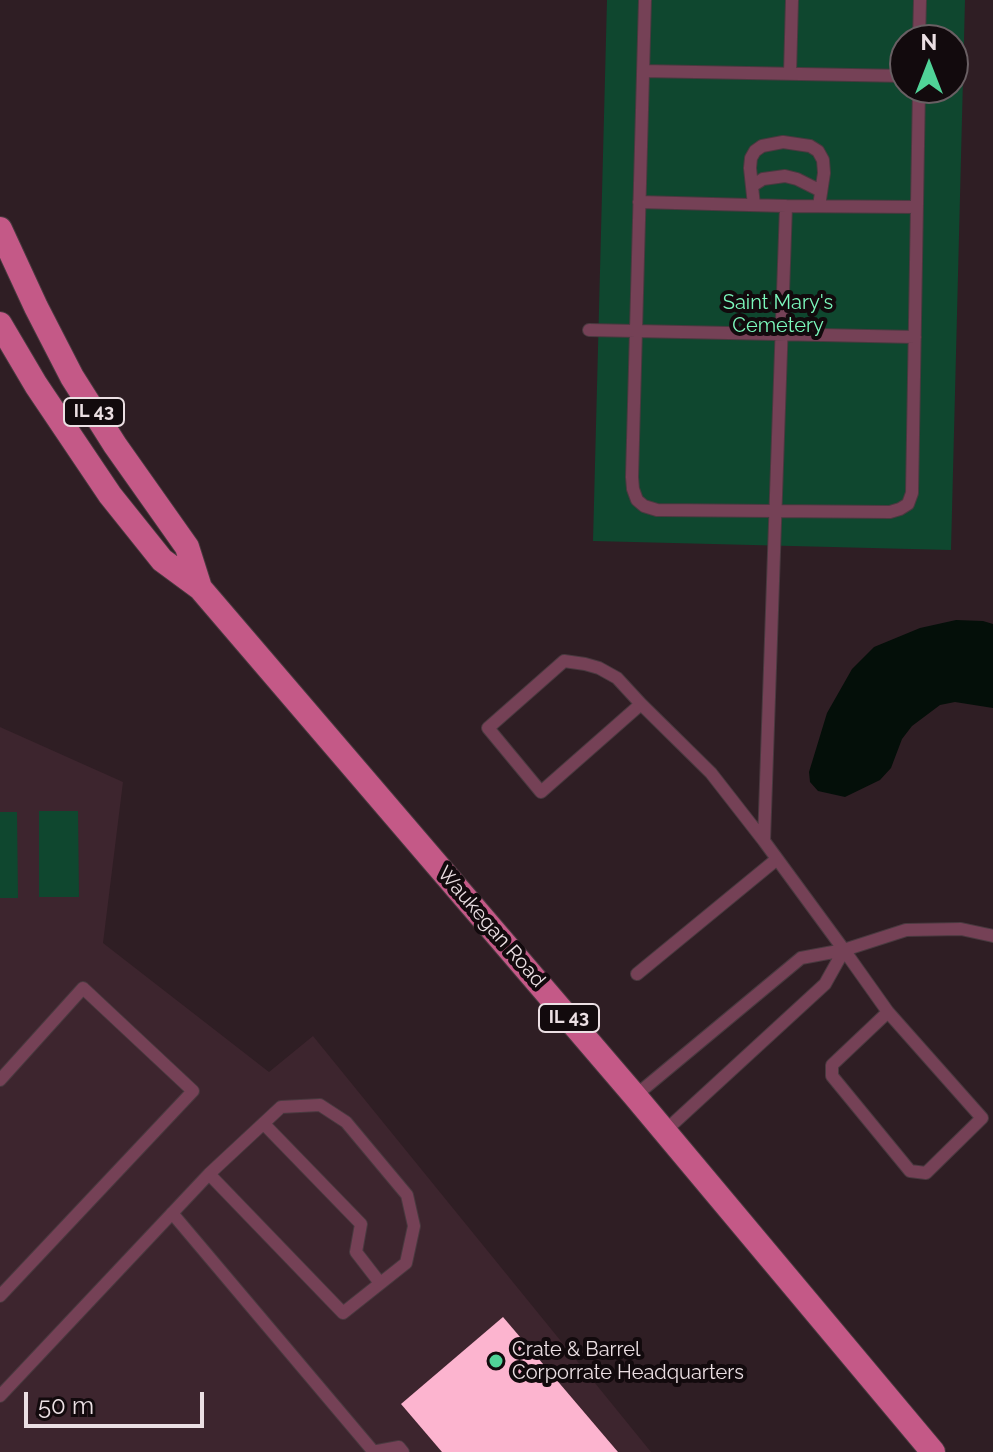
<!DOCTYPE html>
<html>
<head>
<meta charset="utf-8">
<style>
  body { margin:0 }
  #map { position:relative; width:993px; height:1452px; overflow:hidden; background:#2f1e24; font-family:Raleway,sans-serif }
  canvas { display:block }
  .north { position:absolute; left:889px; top:24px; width:80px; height:80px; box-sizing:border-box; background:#120a0d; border:2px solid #695f63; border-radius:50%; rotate:0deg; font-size:22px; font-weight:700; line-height:32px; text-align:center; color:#ebdfe3 }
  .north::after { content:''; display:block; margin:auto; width:28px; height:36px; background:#50d398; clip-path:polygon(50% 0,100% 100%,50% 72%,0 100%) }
  .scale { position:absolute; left:24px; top:1392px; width:180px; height:36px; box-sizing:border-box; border:4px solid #ebdfe3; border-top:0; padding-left:10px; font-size:24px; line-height:28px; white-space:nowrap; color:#ebdfe3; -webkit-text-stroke:6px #120a0d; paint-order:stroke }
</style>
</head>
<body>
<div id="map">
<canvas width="993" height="1452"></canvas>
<div class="north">N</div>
<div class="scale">50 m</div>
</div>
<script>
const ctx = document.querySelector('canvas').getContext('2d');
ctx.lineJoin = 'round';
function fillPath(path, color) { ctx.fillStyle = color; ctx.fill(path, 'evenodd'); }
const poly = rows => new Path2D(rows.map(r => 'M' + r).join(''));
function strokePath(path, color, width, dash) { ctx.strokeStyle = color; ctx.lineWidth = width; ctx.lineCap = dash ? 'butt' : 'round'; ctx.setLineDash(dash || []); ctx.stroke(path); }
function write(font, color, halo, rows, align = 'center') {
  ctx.font = font + ' Raleway,sans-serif'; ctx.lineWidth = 8; ctx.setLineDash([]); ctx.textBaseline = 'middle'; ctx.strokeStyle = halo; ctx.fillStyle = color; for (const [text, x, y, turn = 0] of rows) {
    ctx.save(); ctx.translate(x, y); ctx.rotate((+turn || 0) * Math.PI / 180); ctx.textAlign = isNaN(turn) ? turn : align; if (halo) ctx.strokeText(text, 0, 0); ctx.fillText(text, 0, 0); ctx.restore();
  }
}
const built = poly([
  [0,727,123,782,103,943,269,1072,313,1036,651,1452,0,1452]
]);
const green = poly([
  [607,0,965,0,951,550,593,541],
  [905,40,953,40,953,88,905,88],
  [39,811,78,811,79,897,39,897],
  [0,812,17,812,18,898,0,898]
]);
const water = poly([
  [956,620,983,621,993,624,993,708,955,702,940,705,912,726,902,739,891,768,880,780,845,797,818,791,810,782,809,772,827,713,852,669,874,647,920,628]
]);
const building = poly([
  [503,1317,618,1452,442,1452,401,1404]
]);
const service = poly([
  [645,0,632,477,633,489,637,500,644,506,657,510,890,512,900,509,908,504,912,493,919,88],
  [919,40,920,0],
  [643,71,905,76],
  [790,74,792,0],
  [752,186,763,179,785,176,797,179,821,191],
  [639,202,786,206,917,207],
  [754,205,750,168,751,158,755,151,762,146,783,142,810,146,818,151,823,160,824,173,819,206],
  [589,330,915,337],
  [564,661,585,664,599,668,617,678,641,704,541,792,488,728,564,661],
  [641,704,711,773,764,841,844,950,906,930,961,929,993,936],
  [764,841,786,206],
  [844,950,888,1012,982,1118,926,1173,910,1171,832,1076,832,1065,888,1012],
  [637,974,777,859],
  [0,1080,83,988,193,1091,0,1296],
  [635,1096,801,958,844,950,825,984,665,1131],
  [264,1124,361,1224,356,1252,380,1283],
  [172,1213,373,1451],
  [0,1396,209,1174,281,1107,320,1105,346,1122,407,1195,414,1226,406,1263,343,1313,209,1174],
  [372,1452,399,1447,403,1452]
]);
const primary = poly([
  [0,229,36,307,72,377,115,445,187,547,200,588],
  [0,324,36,385,110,495,162,560,200,588,635,1096,933,1452]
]);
const markers = [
  [496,1361,8,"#50d398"]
];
const shields = [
  [94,412,60],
  [569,1018,60]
];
const shieldNames = [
  ["IL 43",94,412],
  ["IL 43",569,1018]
];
const parkNames = [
  ["Saint Mary's",778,303],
  ["Cemetery",778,326]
];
const streetNames = [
  ["Waukegan Road",491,927,49]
];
const poiNames = [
  ["Crate & Barrel",512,1350],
  ["Corporrate Headquarters",512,1373]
];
fillPath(built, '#3d252e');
fillPath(green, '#0f472f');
fillPath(water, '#040f09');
fillPath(building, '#fcb4cf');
strokePath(service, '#49393f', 14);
strokePath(primary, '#49393f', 26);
strokePath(service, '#754156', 12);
strokePath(primary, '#c45987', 24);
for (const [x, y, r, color] of markers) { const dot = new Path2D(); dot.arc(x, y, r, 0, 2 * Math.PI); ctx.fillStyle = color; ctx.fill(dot); strokePath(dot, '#120a0d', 3); }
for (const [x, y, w] of shields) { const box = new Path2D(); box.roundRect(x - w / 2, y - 14, w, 28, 6); ctx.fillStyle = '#120a0d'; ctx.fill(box); strokePath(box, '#ebdfe3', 2); }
write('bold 18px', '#ebdfe3', null, shieldNames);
write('20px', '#7bf8bc', '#120a0d', parkNames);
write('20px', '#ebdfe3', '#120a0d', streetNames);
write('20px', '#ebdfe3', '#120a0d', poiNames, 'left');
</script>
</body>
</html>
